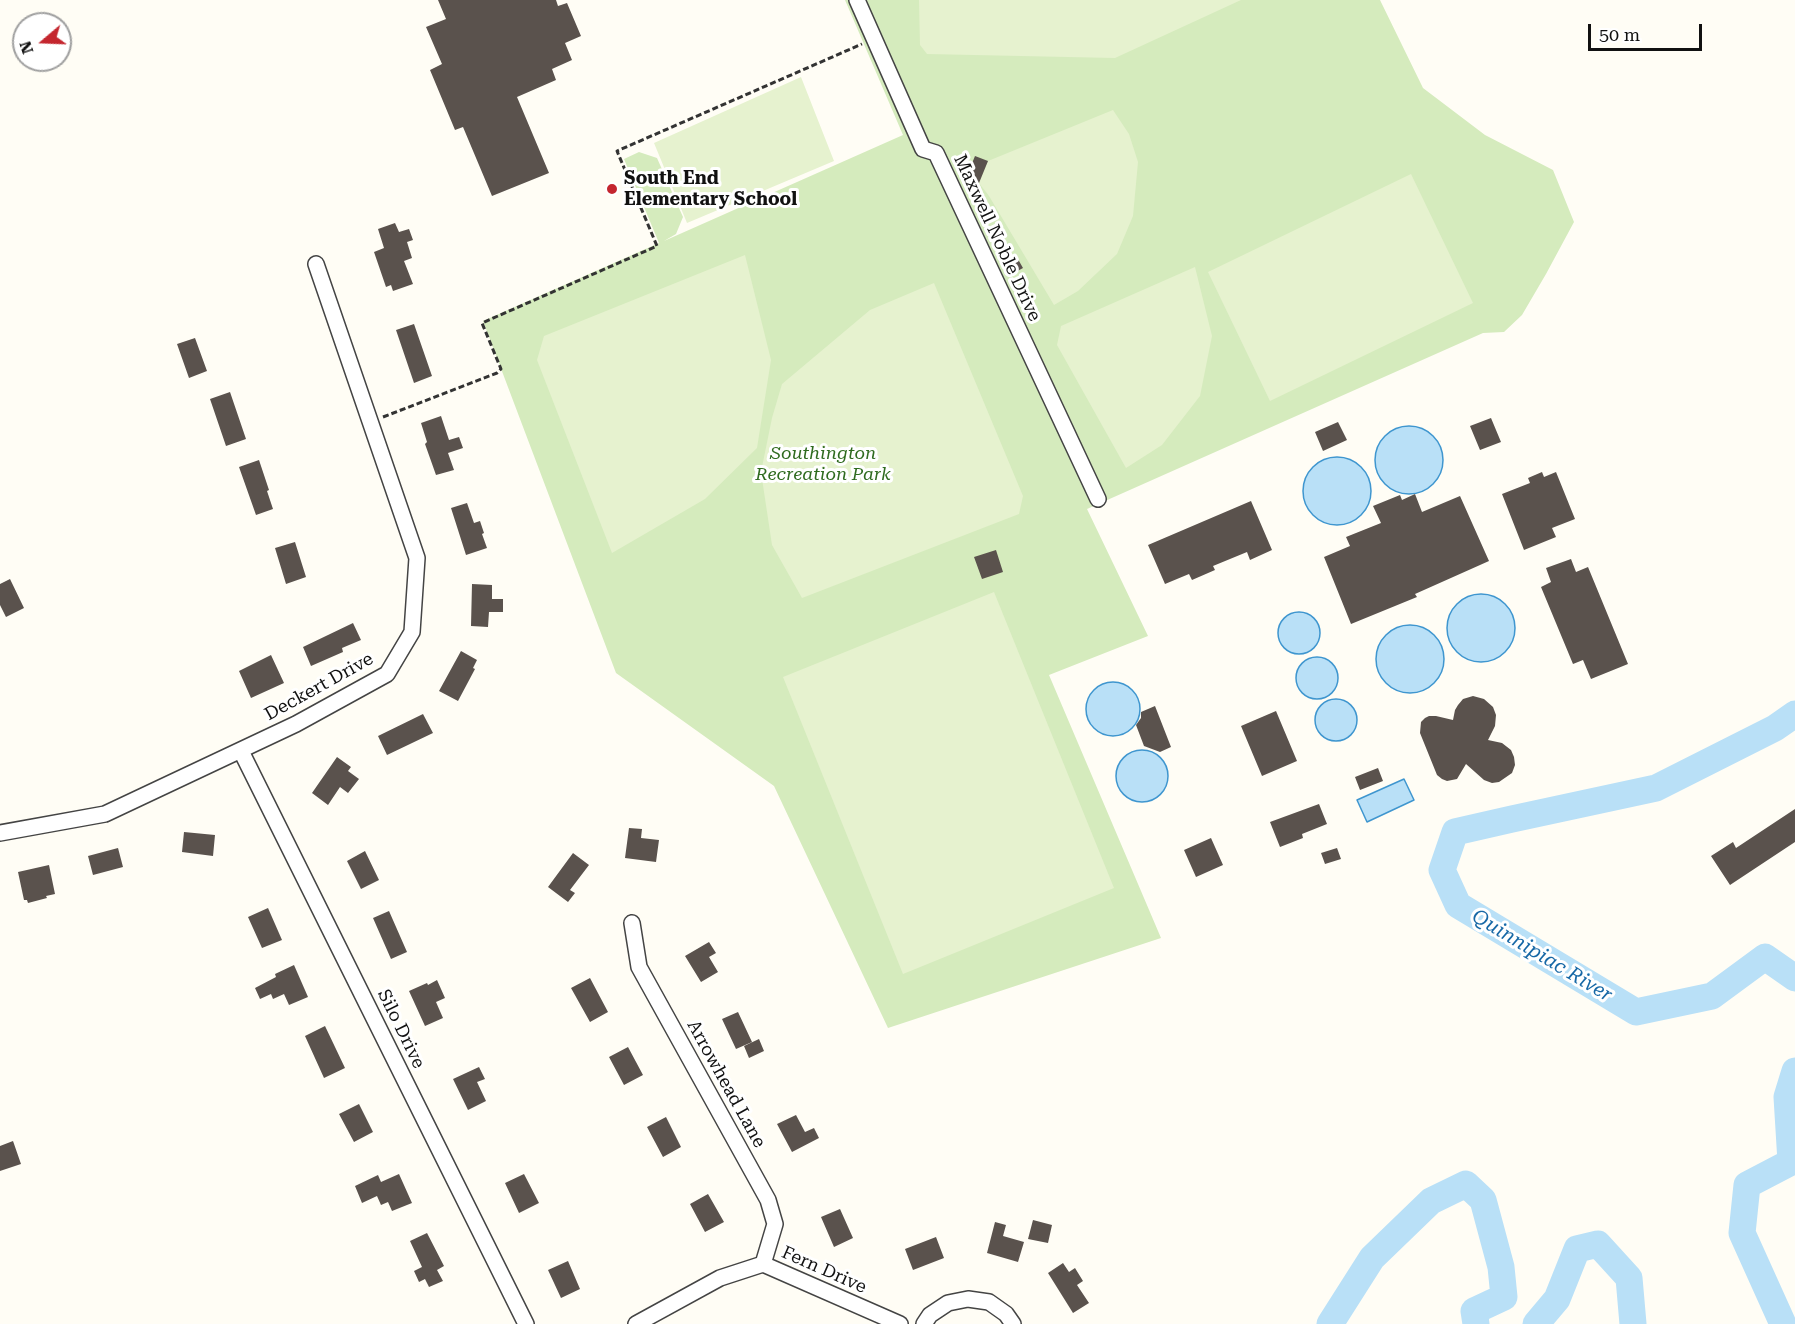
<!DOCTYPE html>
<html>
<head>
<meta charset="utf-8">
<style>
  body { margin:0 }
  #map { position:relative; width:1795px; height:1324px; overflow:hidden; background:#fffdf5; font-family:"Roboto Serif",serif }
  canvas { display:block }
  .north { position:absolute; left:12px; top:12px; width:60px; height:60px; box-sizing:border-box; background:#fff; border:2px solid #a0a0a0; border-radius:50%; rotate:251deg; font-size:16px; font-weight:700; line-height:24px; text-align:center; color:#111 }
  .north::after { content:''; display:block; margin:auto; width:21px; height:27px; background:#c4262e; clip-path:polygon(50% 0,100% 100%,50% 72%,0 100%) }
  .scale { position:absolute; left:1588px; top:24px; width:114px; height:27px; box-sizing:border-box; border:3px solid #111; border-top:0; padding-left:8px; font-size:18px; line-height:21px; white-space:nowrap; color:#111; -webkit-text-stroke:4px #fff; paint-order:stroke }
</style>
</head>
<body>
<div id="map">
<canvas width="1795" height="1324"></canvas>
<div class="north">N</div>
<div class="scale">50 m</div>
</div>
<script>
const ctx = document.querySelector('canvas').getContext('2d');
ctx.lineJoin = 'round';
function fillPath(path, color) { ctx.fillStyle = color; ctx.fill(path, 'evenodd'); }
const poly = rows => new Path2D(rows.map(r => 'M' + r).join(''));
function strokePath(path, color, width, dash) { ctx.strokeStyle = color; ctx.lineWidth = width; ctx.lineCap = dash ? 'butt' : 'round'; ctx.setLineDash(dash || []); ctx.stroke(path); }
function write(font, color, halo, rows, align = 'center') {
  ctx.font = font + ' "Roboto Serif",serif'; ctx.lineWidth = 6; ctx.setLineDash([]); ctx.textBaseline = 'middle'; ctx.strokeStyle = halo; ctx.fillStyle = color; for (const [text, x, y, turn = 0] of rows) {
    ctx.save(); ctx.translate(x, y); ctx.rotate((+turn || 0) * Math.PI / 180); ctx.textAlign = isNaN(turn) ? turn : align; if (halo) ctx.strokeText(text, 0, 0); ctx.fillText(text, 0, 0); ctx.restore();
  }
}
const green = poly([
  [845,0,1380,0,1423,88,1485,135,1553,170,1574,222,1546,274,1522,315,1504,332,1483,333,1087,509,1148,636,1049,675,1161,938,888,1028,774,786,616,673,483,321,659,243,624,159,639,152,657,158,683,217,676,234,664,241,903,135]
]);
const pitch = poly([
  [919,0,1241,0,1115,58,927,54,920,45],
  [801,77,834,161,687,223,654,143],
  [1113,110,1129,134,1138,162,1133,216,1117,254,1078,291,1054,305,989,196,979,183,988,161],
  [1411,174,1473,303,1270,401,1208,272],
  [745,255,771,360,757,448,705,499,612,553,537,360,544,336],
  [1195,267,1212,336,1200,396,1162,445,1126,468,1057,345,1061,326],
  [934,283,1023,496,1019,514,802,598,772,545,761,472,772,418,782,384,870,310],
  [994,592,1114,888,903,974,783,677]
]);
const water = poly([
  '1375 460a34 34 0 1 1 68 0a34 34 0 1 1-68 0Z',
  '1303 491a34 34 0 1 1 68 0a34 34 0 1 1-68 0Z',
  '1447 628a34 34 0 1 1 68 0a34 34 0 1 1-68 0Z',
  '1278 633a21 21 0 1 1 42 0a21 21 0 1 1-42 0Z',
  '1376 659a34 34 0 1 1 68 0a34 34 0 1 1-68 0Z',
  '1296 678a21 21 0 1 1 42 0a21 21 0 1 1-42 0Z',
  '1086 709a27 27 0 1 1 54 0a27 27 0 1 1-54 0Z',
  '1315 720a21 21 0 1 1 42 0a21 21 0 1 1-42 0Z',
  '1116 776a26 26 0 1 1 52 0a26 26 0 1 1-52 0Z',
  [1404,779,1414,800,1367,822,1357,800,1404,779]
]);
const river = poly([
  [1795,714,1775,728,1656,788,1512,819,1455,832,1442,870,1458,905,1636,1012,1712,996,1765,957,1795,978],
  [1330,1324,1372,1258,1431,1201,1466,1184,1483,1200,1501,1267,1504,1297,1474,1311,1476,1324],
  [1536,1324,1557,1299,1577,1249,1598,1244,1629,1278,1633,1324],
  [1783,1324,1742,1233,1747,1185,1791,1162,1787,1097,1795,1071]
]);
const building = poly([
  [438,0,556,0,558,6,567,3,581,36,565,43,572,60,552,69,556,80,517,97,549,173,492,196,463,127,455,130,430,70,442,64,426,27,446,19],
  [975,156,988,161,979,183,966,178],
  [395,223,399,232,409,229,413,240,407,242,412,258,404,261,413,284,393,291,391,285,386,287,374,252,384,248,378,229],
  [1015,254,1023,268,1012,274,1005,260],
  [414,324,432,376,414,383,396,330],
  [195,338,207,371,189,378,177,344],
  [230,392,246,439,226,446,210,399],
  [441,416,449,440,459,437,463,448,448,453,454,470,436,475,425,444,427,442,421,423],
  [1491,418,1501,442,1480,450,1470,426],
  [1338,422,1347,440,1323,451,1315,432],
  [259,460,269,490,267,491,273,509,256,515,239,467],
  [1542,472,1544,477,1556,472,1575,519,1552,528,1556,537,1524,550,1502,494,1530,483,1528,478],
  [1415,494,1422,512,1460,496,1489,561,1415,594,1417,597,1351,624,1324,557,1350,546,1346,537,1381,523,1373,506,1400,495,1402,500],
  [1251,501,1272,550,1250,560,1247,552,1213,566,1215,570,1192,580,1189,574,1165,584,1148,545],
  [467,503,474,523,480,521,484,533,482,534,487,548,466,555,451,508],
  [295,542,306,577,286,584,275,548],
  [996,550,1003,572,982,579,974,557],
  [1571,559,1576,572,1588,567,1628,664,1591,679,1583,660,1573,664,1541,587,1551,582,1546,568],
  [10,579,24,608,6,617,0,605,0,584],
  [472,584,492,585,492,599,503,599,503,612,489,612,488,627,471,626],
  [353,623,361,640,342,648,343,652,311,666,303,647],
  [461,651,477,660,473,668,475,669,458,701,439,691],
  [271,655,284,683,251,698,239,671],
  [1473,696,1484,699,1493,707,1496,715,1495,726,1488,740,1502,743,1511,750,1514,757,1515,765,1512,773,1499,782,1492,783,1484,780,1466,764,1457,779,1447,781,1442,779,1437,775,1420,733,1421,722,1425,718,1429,716,1436,716,1453,720,1455,710,1458,705,1463,699],
  [1155,706,1171,747,1160,752,1144,746,1136,725,1141,718,1141,712],
  [1276,711,1297,761,1262,776,1241,726],
  [423,714,433,733,387,755,378,736],
  [337,757,351,767,348,771,359,779,348,793,340,787,328,805,312,793],
  [1378,768,1383,781,1360,790,1355,777],
  [1319,804,1327,824,1302,834,1303,838,1280,847,1270,822],
  [1795,809,1795,842,1730,885,1711,856,1733,842,1736,848],
  [629,828,642,829,641,838,659,840,656,862,625,858],
  [184,832,215,835,213,856,182,852],
  [1211,838,1223,865,1196,877,1184,850],
  [118,848,123,867,93,875,88,856],
  [1337,848,1341,859,1325,864,1321,853],
  [365,851,379,880,361,889,347,861],
  [573,853,589,865,570,890,575,893,568,902,548,887],
  [49,865,55,894,46,896,47,898,28,903,27,900,24,900,18,872],
  [268,908,282,940,262,948,248,917],
  [389,911,407,952,391,959,373,918],
  [709,942,716,953,709,957,718,972,701,982,685,956],
  [294,965,308,997,289,1005,284,994,273,999,271,994,260,999,255,988,276,977,275,974],
  [590,978,608,1012,590,1022,571,988],
  [437,980,445,998,436,1002,443,1018,425,1026,409,991,427,983,428,985],
  [738,1012,752,1042,736,1049,722,1019],
  [325,1026,345,1068,324,1078,305,1036],
  [759,1039,764,1051,749,1058,744,1046],
  [628,1047,643,1075,624,1085,609,1057],
  [479,1067,485,1079,477,1082,486,1101,468,1110,453,1079],
  [359,1104,373,1132,354,1142,339,1114],
  [796,1115,805,1132,814,1128,819,1138,792,1152,777,1124],
  [666,1117,681,1147,663,1157,647,1127],
  [13,1141,21,1164,0,1171,0,1146],
  [399,1174,412,1203,392,1211,388,1202,381,1205,377,1196,362,1203,355,1186,378,1175,381,1182],
  [524,1174,539,1203,519,1213,505,1183],
  [708,1194,724,1222,705,1232,690,1204],
  [840,1209,853,1238,834,1247,821,1217],
  [1033,1220,1052,1225,1048,1243,1028,1239],
  [995,1222,1006,1225,1003,1236,1024,1242,1018,1262,987,1253],
  [427,1233,444,1266,437,1270,443,1281,429,1287,425,1279,419,1282,414,1271,422,1267,410,1241],
  [936,1237,944,1258,913,1270,905,1249],
  [568,1261,580,1289,561,1298,548,1270],
  [1063,1263,1069,1272,1075,1268,1083,1281,1077,1285,1089,1303,1073,1313,1048,1273]
]);
const path = poly([
  [383,417,497,373,501,369,482,323,657,246,617,151,862,44]
]);
const minor = poly([
  [857,0,923,149,936,153,1098,499],
  [241,751,526,1324],
  [0,833,105,814,296,724,387,674,412,632,417,558,316,264],
  [632,923,639,967,768,1200,775,1224,763,1264],
  [636,1324,720,1278,763,1264,900,1324],
  [924,1324,930,1315,948,1303,968,1299,989,1302,1006,1314,1013,1324]
]);
const markers = [
  [612,189,6,"#c4262e"]
];
const poiNames = [
  ["South End",624,179],
  ["Elementary School",624,200]
];
const streetNames = [
  ["Maxwell Noble Drive",997,238,65],
  ["Deckert Drive",319,687,-29],
  ["Silo Drive",401,1029,64],
  ["Arrowhead Lane",726,1084,61],
  ["Fern Drive",824,1270,24]
];
const parkNames = [
  ["Southington",823,454],
  ["Recreation Park",823,475]
];
const waterNames = [
  ["Quinnipiac River",1542,956,31]
];
fillPath(green, '#d5ebbd');
fillPath(pitch, '#e6f2cf');
fillPath(water, '#b9e0f7');
strokePath(water, '#3f96cf', 1.5);
strokePath(river, '#b9e0f7', 27);
fillPath(building, '#5a524d');
strokePath(minor, '#444', 18);
strokePath(path, '#333', 3, [6, 3]);
strokePath(minor, '#fff', 15);
for (const [x, y, r, color] of markers) { const dot = new Path2D(); dot.arc(x, y, r, 0, 2 * Math.PI); ctx.fillStyle = color; ctx.fill(dot); strokePath(dot, '#fff', 2); }
write('bold 18px', '#111', '#fff', poiNames, 'left');
write('18px', '#111', '#fff', streetNames);
write('italic 18px', '#2f6b1f', '#fff', parkNames);
write('italic 20px', '#1768a6', '#fff', waterNames);
</script>
</body>
</html>
